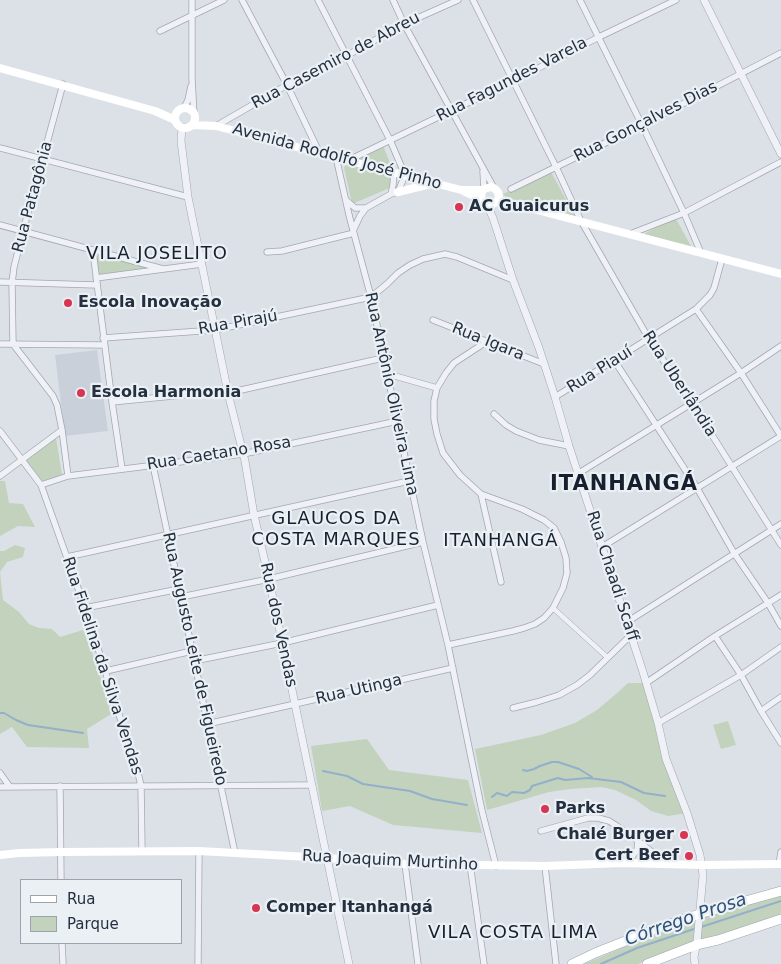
<!DOCTYPE html>
<html>
<head>
<meta charset="utf-8">
<style>
  body { margin:0 }
  #map { position:relative; width:781px; height:964px; overflow:hidden; background:#dce1e7; font-family:"DejaVu Sans",sans-serif }
  canvas { display:block }
  .legend { position:absolute; left:20px; top:879px; width:162px; height:65px; box-sizing:border-box; background:#ebf0f5; border:1px solid #9ba3ac; margin:0; padding:6px 9px; list-style:none; font-size:15px; color:#242f3f }
  .legend li { display:flex; align-items:center; gap:10px; height:25px }
  .legend b { width:25px; border:1px solid #9ba3ac }
</style>
</head>
<body>
<div id="map">
<canvas width="781" height="964"></canvas>
<ul class="legend">
<li><b style="height:6px;background:#fff"></b>Rua</li>
<li><b style="height:14px;background:#c2d2bc"></b>Parque</li>
</ul>
</div>
<script>
const ctx = document.querySelector('canvas').getContext('2d');
ctx.lineJoin = 'round';
function fillPath(path, color) { ctx.fillStyle = color; ctx.fill(path, 'evenodd'); }
const poly = rows => new Path2D(rows.map(r => 'M' + r).join(''));
function strokePath(path, color, width, dash) { ctx.strokeStyle = color; ctx.lineWidth = width; ctx.lineCap = dash ? 'butt' : 'round'; ctx.setLineDash(dash || []); ctx.stroke(path); }
function write(font, color, halo, rows, align = 'center') {
  ctx.font = font + ' "DejaVu Sans",sans-serif'; ctx.lineWidth = 4.5; ctx.setLineDash([]); ctx.textBaseline = 'middle'; ctx.strokeStyle = halo; ctx.fillStyle = color; for (const [text, x, y, turn = 0] of rows) {
    ctx.save(); ctx.translate(x, y); ctx.rotate((+turn || 0) * Math.PI / 180); ctx.textAlign = isNaN(turn) ? turn : align; if (halo) ctx.strokeText(text, 0, 0); ctx.fillText(text, 0, 0); ctx.restore();
  }
}
const built = poly([
  [97,350,108,431,65,436,55,355]
]);
const green = poly([
  [383,145,393,171,392,187,352,204,344,167,353,159],
  [551,172,575,216,571,216,510,201,503,194],
  [675,217,692,248,644,234],
  [96,255,154,269,97,276],
  [56,438,62,475,42,481,26,461],
  [0,481,5,481,9,503,23,504,35,527,18,526,0,536],
  [15,545,25,548,23,557,7,562,0,572,3,600,19,612,29,624,39,628,52,629,60,637,83,630,94,658,104,688,111,714,87,729,89,748,27,747,12,727,0,734,0,551,4,551],
  [628,683,646,683,687,813,668,816,651,811,636,800,615,790,602,787,570,789,549,792,487,810,475,749,541,735,575,723,597,710,616,694],
  [728,721,736,745,721,749,713,725],
  [367,739,389,770,468,780,482,833,393,825,350,806,322,811,311,746],
  [781,894,781,916,669,951,638,964,584,964,634,943,700,919]
]);
const stream = poly([
  [0,713,4,713,16,720,28,725,83,733],
  [523,770,527,771,534,769,540,766,552,762,558,762,579,769,592,777],
  [323,771,347,776,363,784,410,791,432,799,467,805],
  [492,797,497,793,507,796,512,792,524,793,530,790,532,786,558,778,565,780,588,778,621,782,644,793,665,796],
  [701,927,781,901],
  [601,964,637,948,697,928]
]);
const pedestrian = poly([
  [553,608,607,657]
]);
const minor = poly([
  [192,0,192,79,194,115],
  [242,0,287,85,319,152],
  [318,0,390,140,405,175,398,192,391,194,366,208,360,216,353,231],
  [393,0,404,24,494,188],
  [473,0,556,167,581,221,649,339,692,403,781,545],
  [580,0,642,125,684,213,701,253],
  [160,31,224,0],
  [63,84,23,231,14,267,12,283,13,344,53,396,57,405,62,430,68,476],
  [184,108,188,100,191,86],
  [216,126,287,85,346,56,404,24,458,0],
  [0,148,188,197],
  [336,157,349,215,371,297,423,542,448,645,482,811,496,866],
  [349,160,513,81,599,37,676,0],
  [483,171,484,189],
  [511,189,642,125,781,53],
  [391,194,393,185,394,172],
  [346,200,355,208,366,208],
  [0,225,163,269],
  [630,234,684,213,781,162],
  [93,251,112,402,122,469],
  [267,252,282,251,354,233],
  [96,278,202,264],
  [0,282,96,285],
  [696,309,741,373,781,436],
  [433,320,544,364],
  [103,338,215,330,371,297,387,284,398,273,410,265,423,259,445,254,457,257,513,280],
  [0,344,104,345],
  [614,360,697,488,734,553,768,603,781,626],
  [388,374,437,388],
  [555,397,696,309,710,295,714,288,722,259],
  [112,402,214,392,222,392,228,393,383,358],
  [494,414,506,425,516,431,539,440,569,446],
  [0,431,41,485,85,608,139,777,141,786,142,851],
  [153,465,235,853],
  [579,473,741,373,781,346],
  [0,476,62,430],
  [41,485,68,476,243,454,398,421],
  [481,494,501,582],
  [602,547,781,436],
  [67,557,409,481],
  [181,597,269,579,423,542],
  [85,608,179,589],
  [627,622,781,524],
  [715,636,741,675,761,711,781,743],
  [448,645,513,631,524,628,535,624,544,618,553,608,563,588,567,573,566,558,561,542,554,528,544,520,522,509,481,494,460,475,443,453,437,434,434,419,434,401,437,388,446,373,454,363,486,342],
  [194,661,282,643,438,605],
  [106,671,192,651],
  [646,683,715,636,781,595],
  [513,708,537,702,559,695,577,685,590,675,631,635],
  [761,711,781,697],
  [658,723,741,675,781,647],
  [207,724,453,668],
  [0,773,10,787],
  [60,786,61,880],
  [0,787,311,785],
  [541,831,588,818,598,818,609,821,617,826,638,841,666,863],
  [624,863,631,859,634,854,637,850,638,841],
  [405,864,418,964],
  [470,864,484,964],
  [779,864,781,852],
  [545,866,556,964],
  [62,943,63,964],
  [198,964,199,851]
]);
const tertiary = poly([
  [704,0,781,154],
  [182,127,181,141,188,197,228,393,245,461,254,515,269,579,349,964],
  [487,205,493,218,513,280,539,348,555,397,569,446,643,672,658,723,666,759,687,813,700,855,703,875,697,942,694,957,695,964]
]);
const secondary = poly([
  [0,68,155,111,175,120],
  '175 118a10 10 0 1 1 20 0a10 10 0 1 1-20 0Z',
  [192,125,216,126,461,190,483,190],
  [398,192,435,183],
  [465,192,482,200,487,205,490,205,497,202,499,197,498,192,494,188,491,187,484,189,481,193,482,200],
  [497,202,510,203,781,274],
  [0,855,19,853,61,852,199,851,327,858,405,864,545,866,623,863,702,865,781,864]
]);
const primary = poly([
  [572,964,595,953,661,927,699,914,781,891],
  [647,964,696,945,718,940,781,919]
]);
const markers = [
  [459,207,5,"#d93451"],
  [68,303,5,"#d93451"],
  [81,393,5,"#d93451"],
  [545,809,5,"#d93451"],
  [684,835,5,"#d93451"],
  [689,856,5,"#d93451"],
  [256,908,5,"#d93451"]
];
const streetNames = [
  ["Rua Casemiro de Abreu",336,61,-28],
  ["Rua Fagundes Varela",512,80,-27],
  ["Rua Gonçalves Dias",646,122,-27],
  ["Avenida Rodolfo José Pinho",337,157,15],
  ["Rua Patagônia",33,197,-75],
  ["Rua Pirajú",238,323,-10],
  ["Rua Igara",488,342,22],
  ["Rua Piauí",600,370,-32],
  ["Rua Uberlândia",679,384,57],
  ["Rua Antônio Oliveira Lima",391,394,78],
  ["Rua Caetano Rosa",219,454,-9],
  ["Rua Chaadi Scaff",612,576,72],
  ["Rua dos Vendas",278,625,78],
  ["Rua Augusto Leite de Figueiredo",194,659,78],
  ["Rua Fidelina da Silva Vendas",102,666,72],
  ["Rua Utinga",359,690,-13],
  ["Rua Joaquim Murtinho",390,861,3]
];
const poiNames = [
  ["AC Guaicurus",469,207],
  ["Escola Inovação",78,303],
  ["Escola Harmonia",91,393],
  ["Parks",555,809],
  ["Chalé Burger",674,835,"right"],
  ["Cert Beef",679,856,"right"],
  ["Comper Itanhangá",266,908]
];
const neighbourhoodNames = [
  ["VILA JOSELITO",157,254],
  ["GLAUCOS DA",336,519],
  ["COSTA MARQUES",336,540],
  ["ITANHANGÁ",501,541],
  ["VILA COSTA LIMA",513,933]
];
const waterNames = [
  ["Córrego Prosa",686,920,-19]
];
const districtNames = [
  ["ITANHANGÁ",624,485]
];
fillPath(built, '#cad0da');
fillPath(green, '#c2d2bc');
strokePath(stream, '#93b0cb', 2);
strokePath(pedestrian, '#a1a8b1', 5.5);
strokePath(minor, '#a1a8b1', 7);
strokePath(tertiary, '#a1a8b1', 8);
strokePath(primary, '#9aa5b4', 10);
strokePath(pedestrian, '#eff1f6', 4.5);
strokePath(minor, '#eff1f6', 5.5);
strokePath(tertiary, '#eff1f6', 7);
strokePath(secondary, '#fff', 8);
strokePath(primary, '#fff', 9);
for (const [x, y, r, color] of markers) { const dot = new Path2D(); dot.arc(x, y, r, 0, 2 * Math.PI); ctx.fillStyle = color; ctx.fill(dot); strokePath(dot, '#ebf0f5', 2); }
write('16px', '#242f3f', '#ebf0f5', streetNames);
write('bold 16px', '#242f3f', '#ebf0f5', poiNames, 'left');
ctx.letterSpacing = '1px';
write('18px', '#17202f', '#ebf0f5', neighbourhoodNames);
ctx.letterSpacing = '0px';
write('italic 18px', '#2b4f76', '#ebf0f5', waterNames);
ctx.letterSpacing = '1px';
write('bold 21px', '#17202f', '#ebf0f5', districtNames);
ctx.letterSpacing = '0px';
</script>
</body>
</html>
